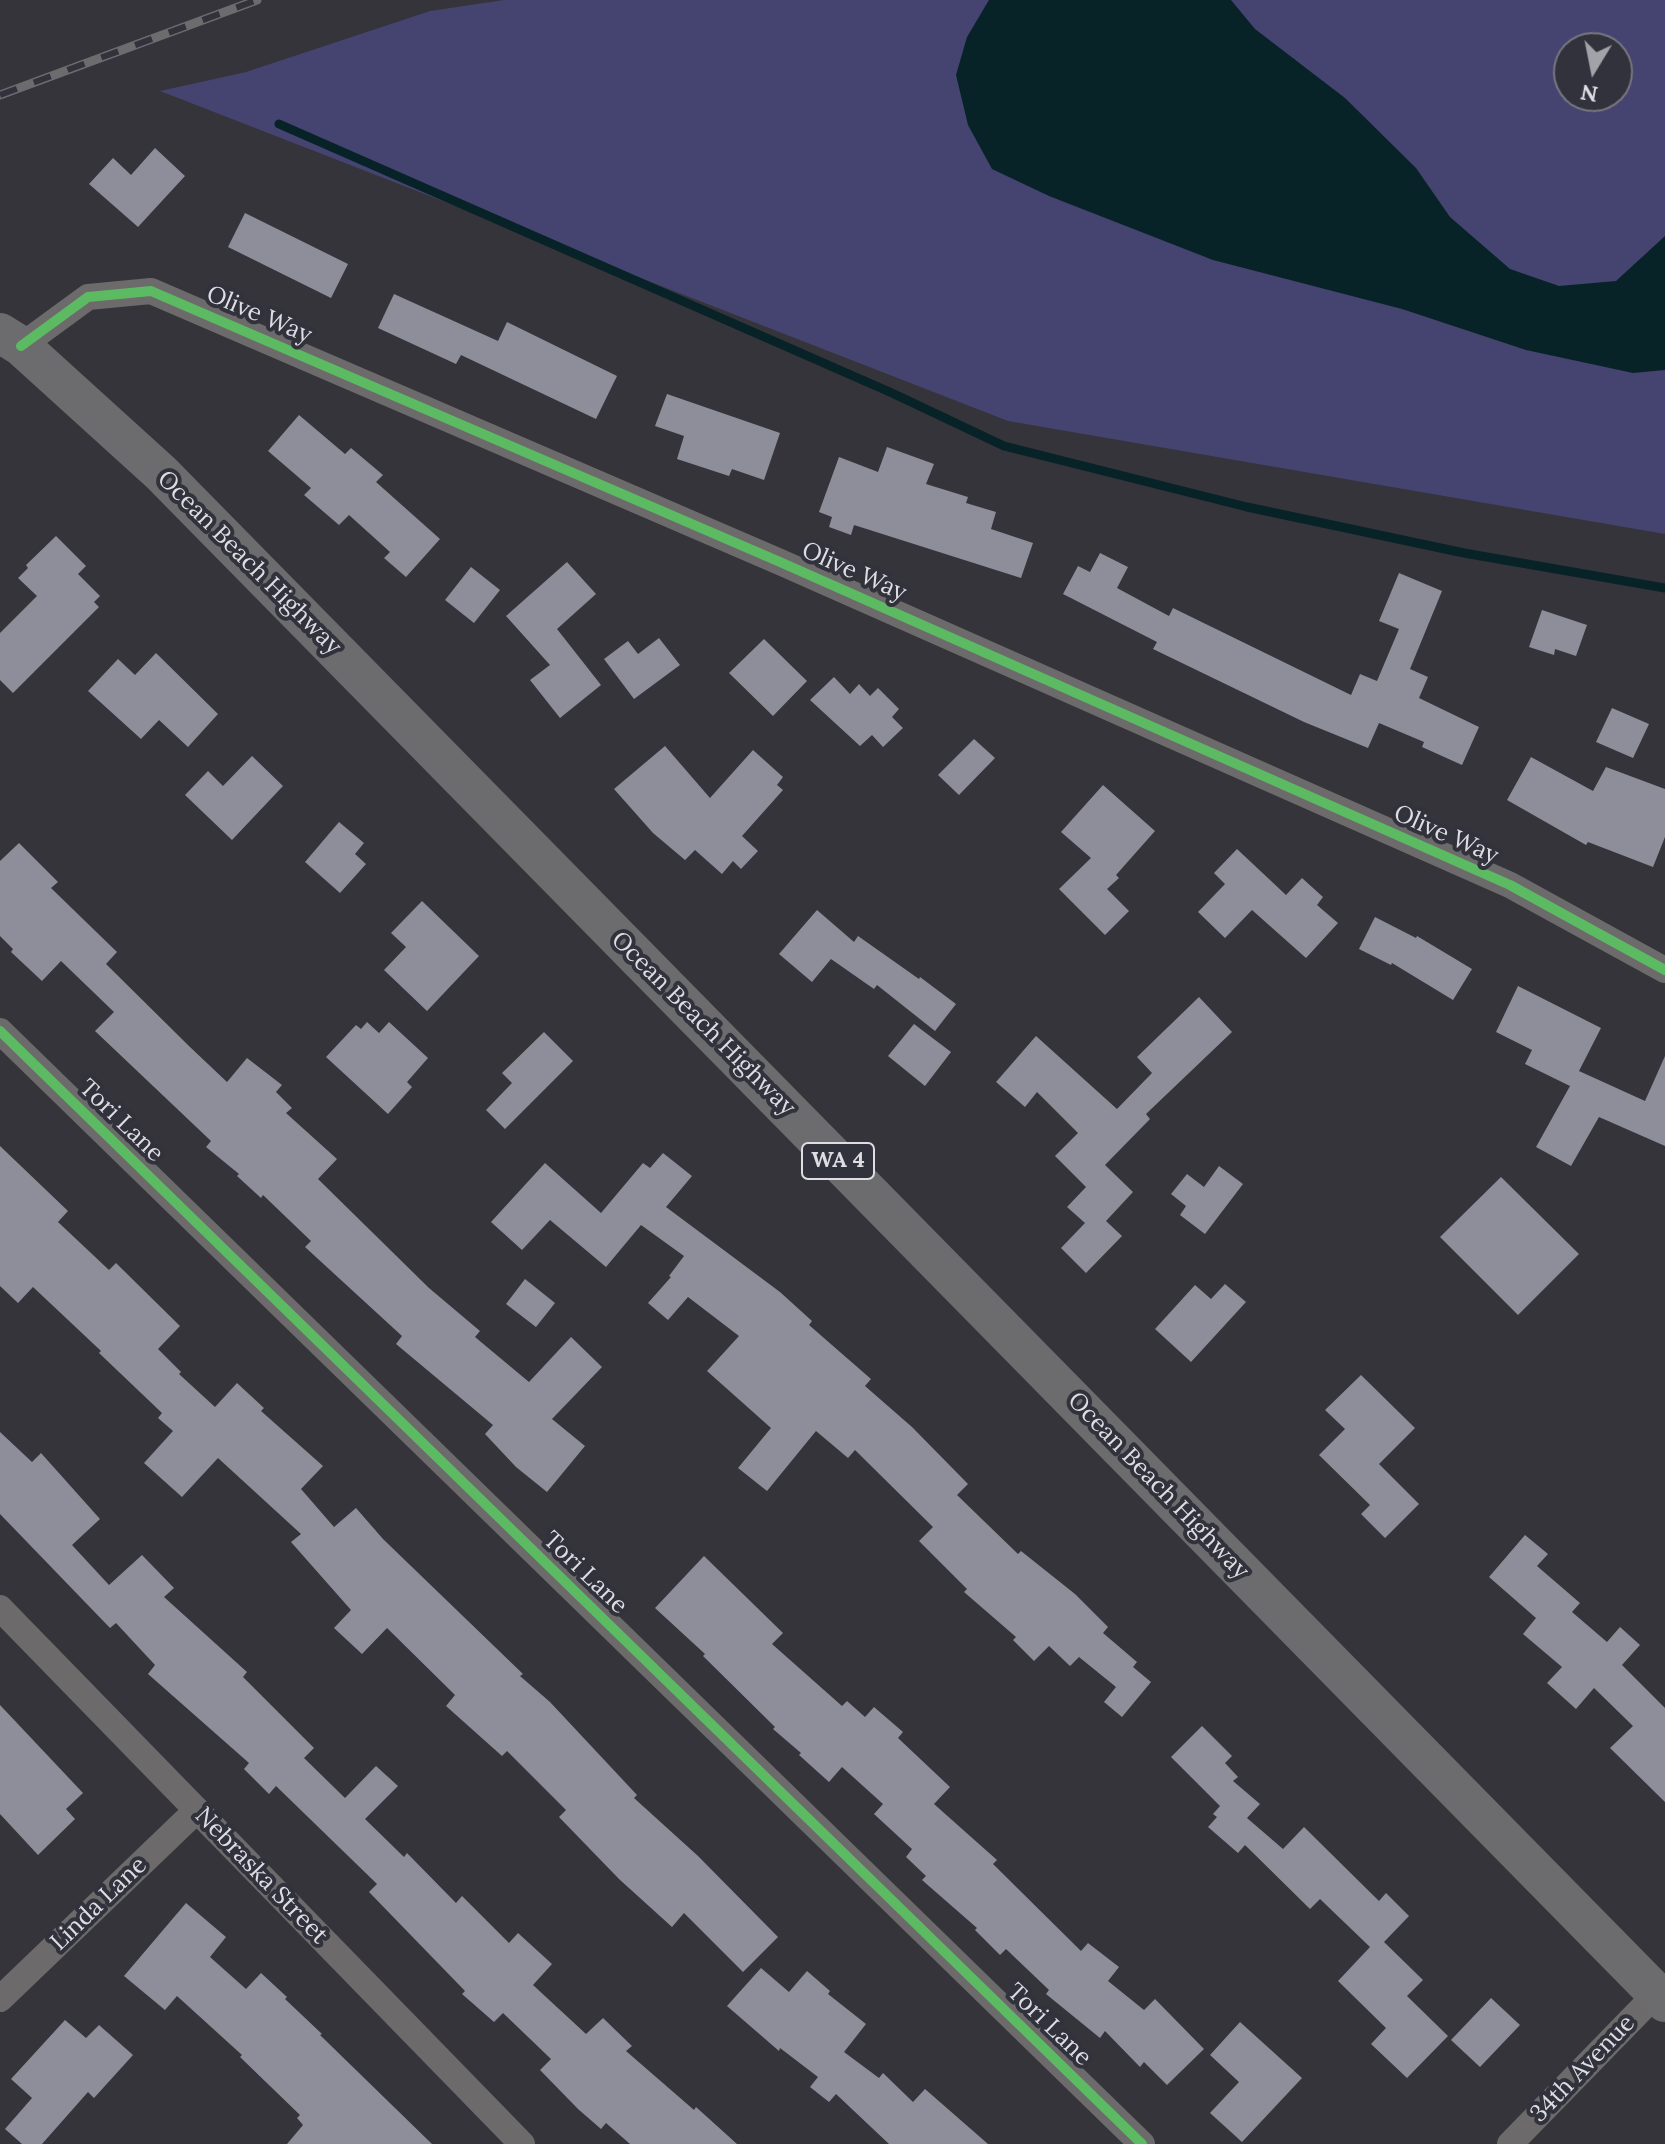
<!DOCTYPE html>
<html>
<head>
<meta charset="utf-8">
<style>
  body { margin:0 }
  #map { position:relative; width:1665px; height:2144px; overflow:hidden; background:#34343a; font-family:Lora,serif }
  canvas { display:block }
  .north { position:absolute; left:1553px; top:32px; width:80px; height:80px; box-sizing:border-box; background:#32323c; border:2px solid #76767f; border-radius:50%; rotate:190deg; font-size:22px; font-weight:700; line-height:32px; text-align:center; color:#dddde3 }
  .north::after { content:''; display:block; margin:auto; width:28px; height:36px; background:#a2a2a8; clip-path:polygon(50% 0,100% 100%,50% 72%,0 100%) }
</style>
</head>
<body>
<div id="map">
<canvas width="1665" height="2144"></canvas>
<div class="north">N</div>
</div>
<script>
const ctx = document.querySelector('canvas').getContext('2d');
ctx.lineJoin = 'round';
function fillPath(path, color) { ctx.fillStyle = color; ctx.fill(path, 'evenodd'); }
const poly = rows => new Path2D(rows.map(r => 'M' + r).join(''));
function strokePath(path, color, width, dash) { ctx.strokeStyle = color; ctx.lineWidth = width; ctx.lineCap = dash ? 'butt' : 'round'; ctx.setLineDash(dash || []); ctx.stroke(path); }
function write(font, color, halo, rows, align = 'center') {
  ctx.font = font + ' Lora,serif'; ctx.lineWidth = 8; ctx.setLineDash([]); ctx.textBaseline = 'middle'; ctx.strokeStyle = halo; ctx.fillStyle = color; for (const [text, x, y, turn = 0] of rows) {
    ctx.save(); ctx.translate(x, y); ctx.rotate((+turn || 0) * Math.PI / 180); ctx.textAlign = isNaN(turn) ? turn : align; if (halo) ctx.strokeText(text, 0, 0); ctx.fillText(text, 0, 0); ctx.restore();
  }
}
const green = poly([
  [504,0,1665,0,1665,534,1008,421,160,91,246,72,430,11],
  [1569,48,1617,48,1617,96,1569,96]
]);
const water = poly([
  [989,0,1231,0,1255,29,1345,98,1416,168,1450,217,1510,269,1559,286,1616,281,1665,236,1665,370,1633,373,1526,350,1402,309,1213,260,1049,196,992,169,968,125,956,75,967,37]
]);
const stream = poly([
  [279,124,892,393,1004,446,1247,507,1464,553,1665,588]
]);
const building = poly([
  [155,148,185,176,138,227,89,184,113,158,131,175],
  [245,213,348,264,331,298,228,247],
  [394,294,498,341,507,322,617,376,596,419,461,355,456,364,378,328],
  [667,394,780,433,764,480,732,469,729,476,677,459,684,436,655,426],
  [299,415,345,454,351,448,383,475,376,482,440,539,406,577,384,558,390,552,349,515,339,525,304,495,311,488,268,451],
  [887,447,934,464,926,484,968,497,966,503,996,512,991,529,1033,543,1021,578,854,525,851,535,829,527,832,517,819,512,839,457,878,472],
  [56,536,86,566,78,574,100,596,94,602,99,607,13,693,0,680,0,633,37,596,18,578,28,568,26,565],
  [1100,553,1128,567,1117,588,1169,616,1173,608,1351,695,1360,674,1377,681,1399,629,1379,621,1399,573,1442,591,1410,669,1428,677,1419,698,1479,727,1462,765,1422,747,1424,742,1379,723,1368,748,1304,722,1153,649,1157,642,1063,594,1078,566,1090,572],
  [567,562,596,594,557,629,601,685,560,718,530,680,550,665,506,616],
  [471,567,500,590,474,623,445,600],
  [1542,610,1587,625,1576,656,1555,649,1554,655,1529,647],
  [659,638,680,665,634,699,604,659,628,641,638,654],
  [764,639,807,681,773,716,729,673],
  [156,653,218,714,188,747,159,720,141,739,88,691,118,659,135,675],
  [834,677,850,694,859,684,870,696,878,688,899,709,892,717,903,728,883,747,872,735,860,746,810,700],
  [1612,708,1649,724,1633,758,1596,742],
  [974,739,995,758,959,795,938,775],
  [665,746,710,798,753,750,783,777,777,785,783,790,742,836,758,851,741,869,733,861,722,874,695,850,685,860,653,833,614,789],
  [252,756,283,786,232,840,185,795,208,771,223,786],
  [1531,757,1593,791,1606,767,1665,789,1665,837,1653,867,1588,842,1586,845,1507,800],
  [1103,785,1155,831,1116,875,1119,878,1107,889,1129,911,1105,935,1059,889,1091,858,1061,832],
  [339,822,364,843,355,854,366,864,340,893,305,862],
  [19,843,58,882,51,888,117,952,106,964,190,1047,227,1082,247,1058,282,1085,276,1092,292,1108,286,1113,337,1159,318,1179,429,1288,480,1331,475,1337,529,1382,571,1337,602,1367,552,1419,585,1446,547,1492,516,1467,485,1434,493,1425,396,1344,402,1336,305,1247,311,1241,263,1195,261,1198,237,1176,239,1174,206,1147,211,1141,95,1031,114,1012,61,961,42,981,11,952,13,949,0,936,0,861],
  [1237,849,1286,895,1302,878,1323,897,1317,905,1338,923,1306,958,1252,910,1225,938,1198,912,1225,884,1214,873],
  [422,901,479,956,427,1011,384,970,406,947,391,933],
  [817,910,854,942,858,936,919,979,920,977,956,1004,935,1031,877,985,874,989,831,959,812,982,779,954],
  [1375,917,1416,938,1417,936,1472,969,1453,1000,1392,963,1391,965,1359,949],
  [1518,986,1601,1028,1579,1071,1645,1101,1665,1056,1665,1146,1599,1117,1571,1166,1536,1147,1570,1086,1525,1064,1532,1050,1496,1032],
  [1199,997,1232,1032,1146,1114,1150,1119,1105,1165,1133,1192,1106,1221,1122,1236,1086,1273,1061,1248,1085,1223,1067,1207,1086,1187,1055,1156,1078,1133,1037,1092,1025,1107,996,1082,1036,1036,1117,1109,1152,1073,1137,1057],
  [367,1022,379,1033,389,1022,428,1058,407,1082,412,1087,388,1114,326,1057,356,1025,361,1029],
  [914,1024,951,1052,925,1086,888,1056],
  [544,1032,573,1061,505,1129,486,1110,512,1083,502,1073],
  [0,1146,68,1211,58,1222,109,1270,116,1263,180,1326,158,1349,181,1372,179,1374,215,1407,237,1383,264,1408,261,1411,323,1466,301,1489,334,1527,356,1508,383,1539,523,1674,520,1676,550,1702,637,1795,634,1798,698,1856,778,1937,743,1972,684,1913,672,1927,619,1879,559,1817,566,1810,507,1751,502,1756,446,1706,455,1695,387,1628,362,1654,334,1628,351,1610,291,1542,301,1534,218,1458,182,1497,144,1463,173,1431,158,1418,162,1413,99,1353,101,1351,33,1287,18,1303,0,1286],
  [663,1153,692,1176,666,1207,780,1292,812,1321,809,1325,871,1379,865,1386,912,1427,968,1484,957,1495,1018,1554,1021,1551,1075,1594,1108,1627,1103,1633,1137,1662,1133,1667,1151,1682,1122,1717,1104,1702,1116,1687,1079,1657,1070,1666,1049,1646,1034,1661,1013,1640,1016,1637,964,1592,967,1589,919,1541,933,1527,855,1450,848,1458,816,1431,767,1491,738,1468,771,1428,707,1371,739,1336,688,1297,668,1320,648,1303,671,1277,669,1276,684,1256,641,1225,606,1267,550,1220,522,1250,491,1222,545,1163,601,1213,643,1163,650,1168],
  [1219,1166,1243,1184,1205,1234,1180,1215,1186,1206,1171,1194,1187,1174,1204,1187],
  [1501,1177,1579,1254,1518,1315,1440,1237],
  [525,1279,555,1303,536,1327,506,1304],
  [1225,1284,1246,1302,1191,1362,1155,1329,1195,1285,1211,1299],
  [1361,1375,1415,1428,1379,1464,1419,1504,1385,1538,1361,1514,1370,1505,1319,1455,1345,1429,1325,1410],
  [0,1432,32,1462,41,1453,100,1519,72,1545,109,1585,142,1555,174,1588,164,1597,247,1672,243,1677,314,1748,304,1758,345,1798,376,1766,398,1786,365,1819,404,1857,407,1853,456,1903,462,1896,509,1943,518,1933,552,1964,533,1985,586,2034,603,2018,632,2046,626,2051,694,2110,696,2107,737,2144,630,2144,606,2123,601,2129,578,2109,540,2070,551,2059,503,2013,494,2022,462,1994,465,1991,369,1892,377,1884,276,1786,269,1794,244,1769,249,1763,148,1674,155,1665,116,1623,110,1628,0,1514],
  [1525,1535,1548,1554,1537,1566,1580,1603,1572,1612,1607,1642,1620,1627,1640,1645,1622,1665,1665,1708,1665,1802,1610,1748,1633,1726,1594,1688,1576,1709,1547,1683,1562,1667,1523,1634,1536,1618,1489,1577],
  [704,1556,783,1633,772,1644,842,1706,847,1701,865,1717,874,1707,903,1732,898,1738,950,1787,934,1804,997,1860,993,1864,1081,1951,1088,1943,1119,1967,1108,1981,1144,2010,1155,1999,1204,2049,1167,2085,1144,2062,1140,2067,1105,2031,1100,2038,1046,1994,1049,1990,1006,1949,1000,1955,975,1930,977,1928,922,1880,926,1876,906,1857,912,1849,874,1814,883,1804,842,1767,829,1782,799,1755,801,1753,773,1729,775,1727,703,1656,705,1654,655,1608],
  [0,1705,83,1793,66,1809,75,1819,38,1855,0,1814],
  [1202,1726,1232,1756,1225,1763,1238,1777,1233,1781,1260,1804,1247,1818,1283,1849,1304,1827,1379,1901,1386,1893,1409,1916,1384,1942,1423,1980,1407,1996,1448,2036,1407,2078,1371,2044,1386,2028,1338,1981,1370,1947,1320,1899,1310,1909,1245,1845,1238,1853,1208,1827,1217,1817,1213,1814,1220,1806,1171,1757],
  [186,1903,226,1937,210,1957,246,1989,261,1973,287,1997,285,1999,322,2034,320,2035,432,2144,287,2144,303,2125,297,2118,300,2115,240,2057,242,2055,177,1996,165,2010,124,1976],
  [761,1968,789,1992,807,1971,830,1991,828,1994,866,2024,844,2052,879,2078,883,2073,913,2102,925,2089,988,2144,889,2144,836,2094,829,2102,810,2087,818,2077,780,2048,779,2051,727,2006],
  [1491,1998,1520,2025,1480,2067,1451,2040],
  [65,2020,86,2038,99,2025,133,2055,94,2098,88,2092,42,2144,22,2144,5,2129,32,2098,11,2079],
  [1240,2022,1302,2078,1242,2142,1210,2113,1239,2082,1210,2055]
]);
const street = poly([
  [21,346,88,297,151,291,780,562,1510,885,1665,970],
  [0,1031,1142,2144],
  [0,1608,522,2144],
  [0,1999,197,1810],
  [1510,2144,1657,1993]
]);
const primary = poly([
  [0,333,21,346,161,473,1665,2002]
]);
const rail = poly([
  [0,95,257,0]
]);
const cycleway = poly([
  [21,346,88,297,151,291,780,562,1510,885,1665,970],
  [0,1031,1142,2144]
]);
const shields = [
  [838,1161,72]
];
const shieldNames = [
  ["WA 4",838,1161]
];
const streetNames = [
  ["Olive Way",259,315,23],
  ["Ocean Beach Highway",249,563,45],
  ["Olive Way",854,572,24],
  ["Olive Way",1446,835,24],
  ["Ocean Beach Highway",703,1024,45],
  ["Tori Lane",121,1121,44],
  ["Ocean Beach Highway",1158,1486,46],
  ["Tori Lane",585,1573,44],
  ["Nebraska Street",261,1876,46],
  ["Linda Lane",99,1904,-44],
  ["Tori Lane",1049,2025,44],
  ["34th Avenue",1583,2069,-46]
];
fillPath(green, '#454370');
fillPath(water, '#072328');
strokePath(stream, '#072328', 9);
fillPath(building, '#8e8e9b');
strokePath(street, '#6c6a6b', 26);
strokePath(primary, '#6c6b6d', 40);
strokePath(rail, '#6c6b6e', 9);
strokePath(rail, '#32323c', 6, [18]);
strokePath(cycleway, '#5cba63', 10);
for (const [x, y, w] of shields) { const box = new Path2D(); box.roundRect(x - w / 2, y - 18, w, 36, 6); ctx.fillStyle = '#32323c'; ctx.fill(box); strokePath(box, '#dddde3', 2); }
write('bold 22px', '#dddde3', null, shieldNames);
write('24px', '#dddde3', '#32323c', streetNames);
</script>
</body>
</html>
